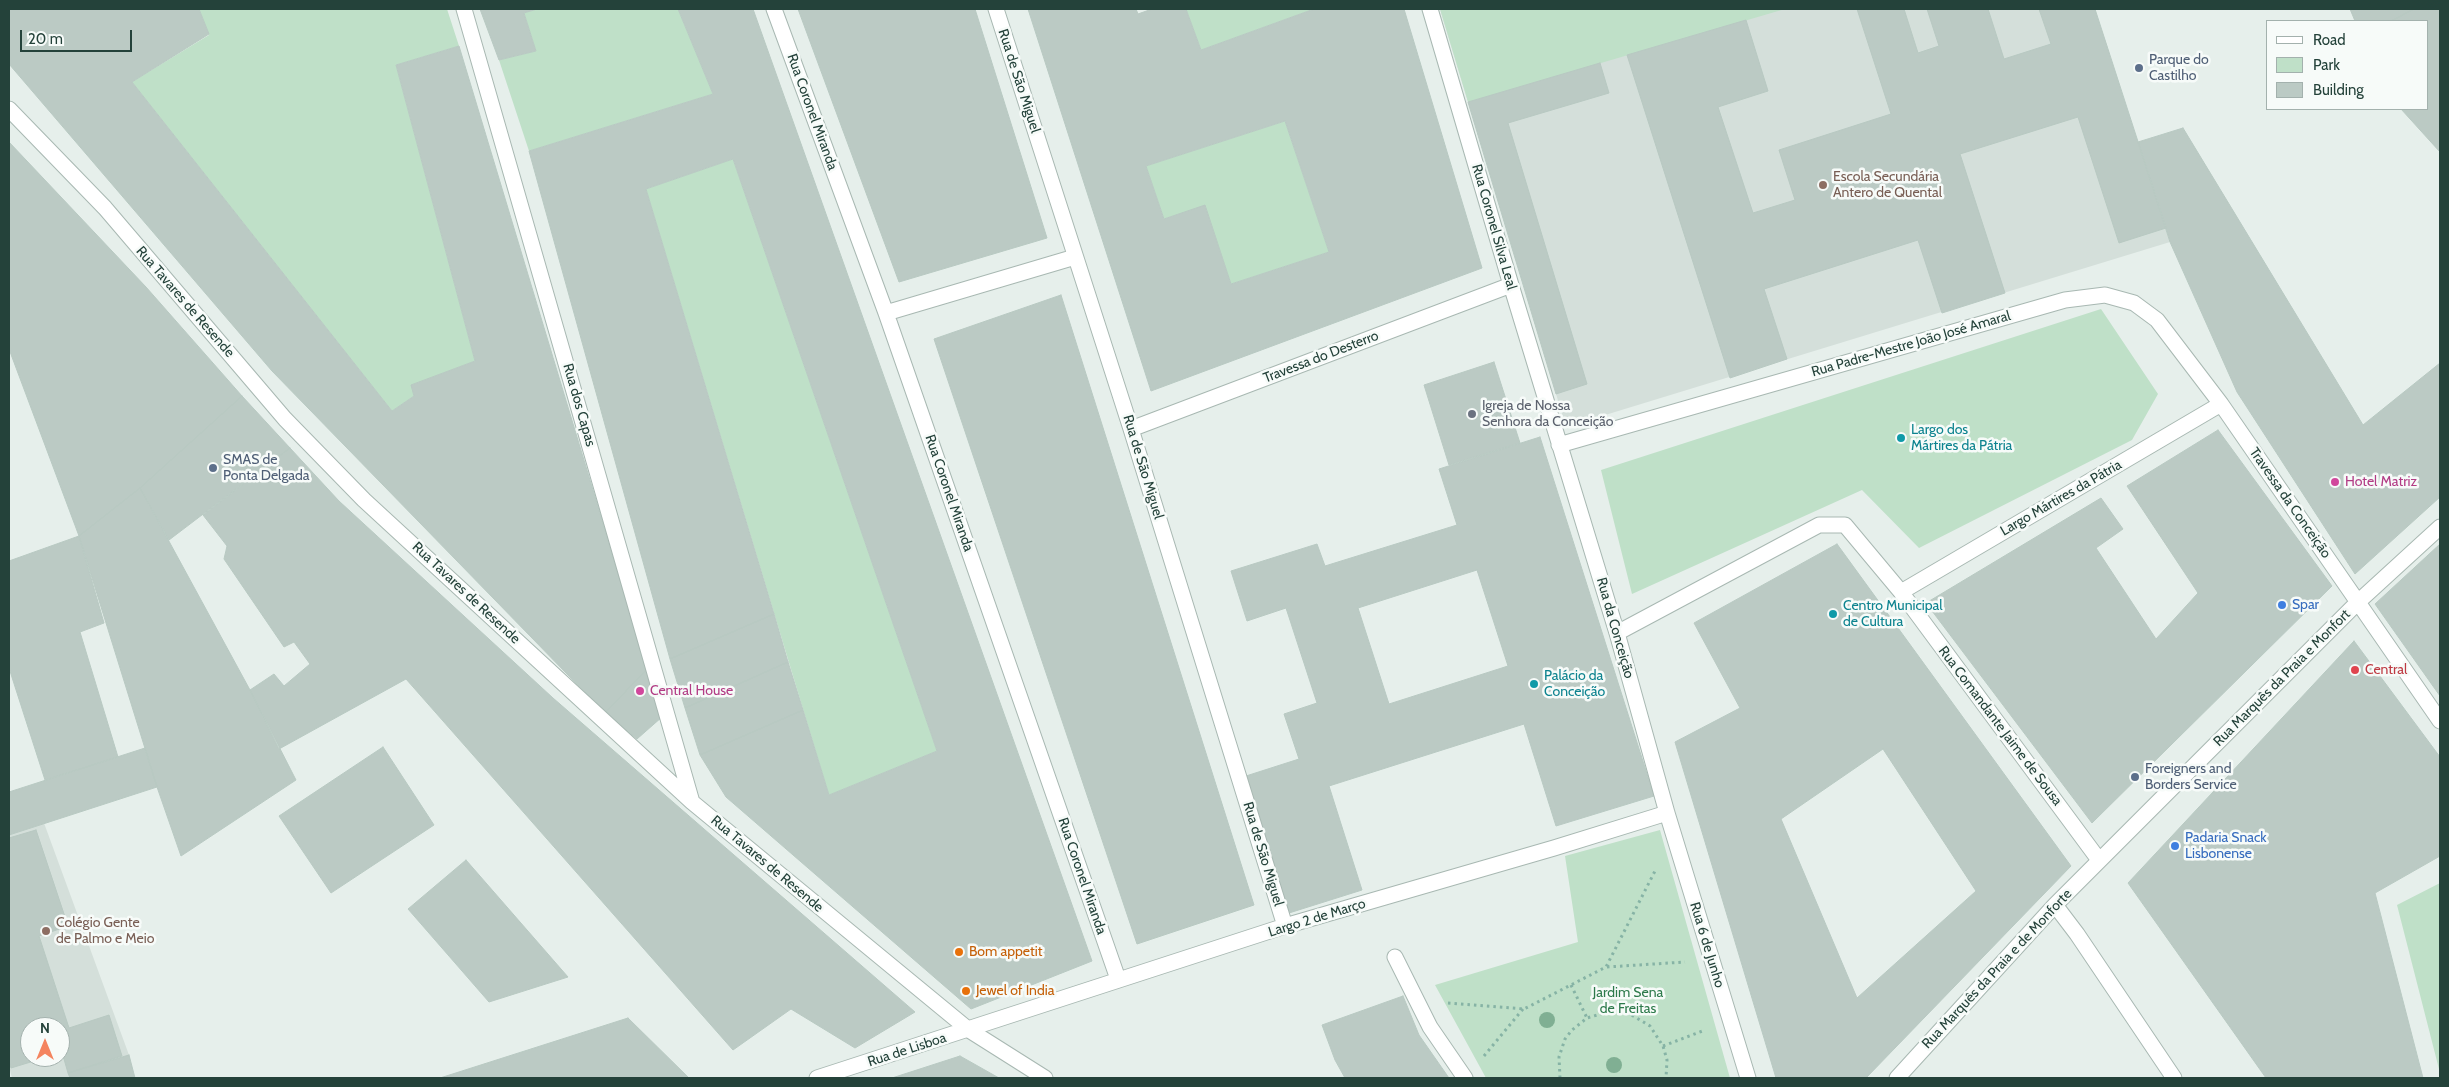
<!DOCTYPE html>
<html>
<head>
<meta charset="utf-8">
<style>
  body { margin:0 }
  #map { position:relative; width:2449px; height:1087px; overflow:hidden; background:#e6efeb; font-family:Cabin,sans-serif }
  canvas { display:block }
  .frame { position:absolute; inset:0; border:10px solid #24423a; pointer-events:none }
  .legend { position:absolute; left:2266px; top:20px; width:162px; height:90px; box-sizing:border-box; background:#f7fbf9; border:1px solid #a3b1ad; margin:0; padding:6px 9px; list-style:none; font-size:15px; color:#24423a }
  .legend li { display:flex; align-items:center; gap:10px; height:25px }
  .legend b { width:25px; border:1px solid #a3b1ad }
  .north { position:absolute; left:20px; top:1017px; width:50px; height:50px; box-sizing:border-box; background:#f7fbf9; border:1px solid #a3b1ad; border-radius:50%; rotate:0deg; font-size:14px; font-weight:700; line-height:20px; text-align:center; color:#24423a }
  .north::after { content:''; display:block; margin:auto; width:18px; height:22px; background:#f4845f; clip-path:polygon(50% 0,100% 100%,50% 72%,0 100%) }
  .scale { position:absolute; left:20px; top:30px; width:112px; height:22px; box-sizing:border-box; border:2px solid #24423a; border-top:0; padding-left:6px; font-size:15px; line-height:18px; white-space:nowrap; color:#24423a; -webkit-text-stroke:4px #f7fbf9; paint-order:stroke }
</style>
</head>
<body>
<div id="map">
<canvas width="2449" height="1087"></canvas>
<div class="frame"></div>
<ul class="legend">
<li><b style="height:6px;background:#fff"></b>Road</li>
<li><b style="height:14px;background:#bfe0c8"></b>Park</li>
<li><b style="height:14px;background:#bbcac4"></b>Building</li>
</ul>
<div class="north">N</div>
<div class="scale">20 m</div>
</div>
<script>
const ctx = document.querySelector('canvas').getContext('2d');
ctx.lineJoin = 'round';
function fillPath(path, color) { ctx.fillStyle = color; ctx.fill(path, 'evenodd'); }
const poly = rows => new Path2D(rows.map(r => 'M' + r).join(''));
function strokePath(path, color, width, dash) { ctx.strokeStyle = color; ctx.lineWidth = width; ctx.lineCap = dash ? 'butt' : 'round'; ctx.setLineDash(dash || []); ctx.stroke(path); }
function write(font, color, halo, rows, align = 'center') {
  ctx.font = font + ' Cabin,sans-serif'; ctx.lineWidth = 5; ctx.setLineDash([]); ctx.textBaseline = 'middle'; ctx.strokeStyle = halo; ctx.fillStyle = color; for (const [text, x, y, turn = 0] of rows) {
    ctx.save(); ctx.translate(x, y); ctx.rotate((+turn || 0) * Math.PI / 180); ctx.textAlign = isNaN(turn) ? turn : align; if (halo) ctx.strokeText(text, 0, 0); ctx.fillText(text, 0, 0); ctx.restore();
  }
}
const built = poly([
  [1440,9,2095,9,2170,242,1566,427],
  [44,823,129,1055,135,1078,12,1078,9,1067,9,835],
  [30,1027,60,1027,60,1057,30,1057]
]);
const green = poly([
  [199,9,447,9,459,46,396,65,475,361,412,385,414,396,392,411,132,82,209,35],
  [537,9,678,9,713,94,529,151,499,60,536,51,524,13],
  [1186,9,1314,9,1201,50],
  [1440,9,1785,9,1468,102],
  [1285,121,1329,252,1231,284,1205,206,1164,219,1146,166],
  [733,159,937,751,829,795,646,189],
  [2101,309,2158,394,2132,440,1919,548,1862,490,1632,594,1601,470],
  [1660,830,1730,1078,1486,1078,1435,985,1578,942,1565,856],
  [2440,883,2440,1073,2397,905]
]);
const building = poly([
  [9,9,199,9,209,34,132,82,392,411,414,396,411,385,475,361,396,65,459,46,647,669,605,713,272,371,9,64,9,9],
  [480,9,537,9,524,13,536,51,499,60,480,9],
  [678,9,753,9,1092,961,971,1009,726,797,700,755,803,710,829,795,937,751,733,159,646,189,774,614,670,659,529,151,713,94,678,9],
  [798,9,975,9,1047,238,899,282,798,9],
  [1028,9,1136,9,1138,14,1152,9,1186,9,1201,50,1314,9,1404,9,1482,268,1151,391,1028,9],
  [1285,121,1329,252,1231,284,1205,205,1164,219,1146,166,1285,121],
  [1857,9,1904,9,1918,53,1939,46,1927,9,1988,9,2004,59,2051,44,2039,9,2095,9,2166,228,2119,243,2078,117,1960,154,2005,293,1942,313,1918,240,1764,289,1787,359,1730,378,1627,55,1746,20,1768,91,1718,107,1753,213,1795,200,1779,150,1891,114,1857,9],
  [2350,9,2414,9,2391,21,2355,21,2350,9],
  [2414,9,2440,9,2440,152,2401,109,2428,109,2428,21,2391,21,2414,9],
  [1600,63,1609,93,1508,123,1587,384,1556,394,1468,102,1600,63],
  [2183,128,2363,425,2440,363,2440,497,2355,574,2237,392,2170,242,2138,142,2183,128],
  [9,142,146,287,242,396,140,488,79,536,9,349,9,142],
  [1061,295,1254,905,1137,944,934,339,1061,295],
  [1494,362,1520,443,1449,465,1424,385,1494,362],
  [242,396,290,448,169,540,140,488,242,396],
  [2218,430,2332,586,2092,823,1926,603,2101,498,2123,529,2096,548,2156,639,2198,593,2127,486,2218,430],
  [1540,437,1654,796,1556,826,1524,724,1329,786,1362,890,1289,913,1246,776,1299,759,1284,714,1317,703,1286,608,1247,621,1231,571,1317,544,1325,566,1457,525,1439,469,1540,437],
  [1477,570,1508,666,1389,704,1358,608,1477,570],
  [290,448,339,501,553,698,915,1012,855,1048,791,1009,733,1050,406,679,279,749,250,690,274,674,284,686,310,664,294,642,284,647,224,559,227,546,203,515,290,448],
  [140,488,250,690,296,780,181,856,157,787,79,536,140,488],
  [79,536,104,623,80,632,118,757,45,780,9,668,9,561,79,536],
  [1837,544,2071,866,1866,1078,1776,1078,1675,742,1740,708,1694,623,1837,544],
  [1883,749,1976,891,1857,998,1781,819,1883,749],
  [2440,544,2440,696,2375,604,2440,544],
  [774,614,788,662,685,708,670,659,774,614],
  [2354,641,2440,757,2440,856,2375,893,2423,1078,2266,1078,2128,883,2354,641],
  [788,662,803,710,700,755,685,708,788,662],
  [647,669,662,717,637,739,605,713,647,669],
  [383,747,434,825,331,893,279,816,383,747],
  [145,748,157,787,9,835,9,792,145,748],
  [36,830,68,926,39,936,69,1028,109,1015,122,1056,68,1073,62,1052,60,1053,60,1027,30,1027,30,1057,47,1057,11,1068,9,1061,9,838,36,830],
  [466,860,568,977,489,1002,408,909,466,860],
  [1403,996,1419,1035,1449,1078,1345,1078,1335,1060,1322,1025,1403,996],
  [628,1018,689,1078,440,1078,628,1018],
  [129,1055,135,1078,70,1078,68,1073,129,1055],
  [960,1056,999,1078,892,1078,960,1056]
]);
const path = poly([
  [1607,967,1685,962],
  [1571,985,1587,1018],
  [1448,1003,1524,1009,1606,967,1655,871],
  [1663,1046,1705,1030],
  [1484,1056,1523,1009],
  [1560,1078,1559,1057,1565,1039,1572,1030,1587,1018,1611,1011,1630,1014,1650,1026,1663,1046,1667,1060,1666,1078]
]);
const pedestrian = poly([
  [1395,957,1430,1027,1465,1078],
  [969,1030,1045,1078]
]);
const minor = poly([
  [464,9,692,802],
  [774,9,886,313,1118,979],
  [996,9,1131,429,1285,926],
  [1430,9,1511,285,1617,633,1667,813,1748,1078],
  [9,109,105,208,285,419,364,500,692,802,969,1030],
  [886,313,1075,257],
  [1131,429,1511,285],
  [1559,445,2065,300,2105,295,2134,303,2157,320,2221,404,2440,721],
  [1901,592,2221,404],
  [1617,633,1819,525,1845,525,1901,592,2099,860],
  [2055,905,2077,934,2174,1078],
  [817,1078,1285,926,1554,848,1667,813],
  [1897,1078,2055,905,2358,602,2440,527]
]);
const trees = [
  [1547,1020],
  [1614,1065]
];
const markers = [
  [2139,68,5,"#5c6f8a"],
  [1823,185,5,"#8d6e63"],
  [1472,414,5,"#6b7280"],
  [1901,438,5,"#0f9aa8"],
  [213,468,5,"#5c6f8a"],
  [2335,482,5,"#d1479c"],
  [2282,605,5,"#3f7fe0"],
  [1833,614,5,"#0f9aa8"],
  [2355,670,5,"#e0444e"],
  [1534,684,5,"#0f9aa8"],
  [640,691,5,"#d1479c"],
  [2135,777,5,"#5c6f8a"],
  [2175,846,5,"#3f7fe0"],
  [46,931,5,"#8d6e63"],
  [959,952,5,"#e8710a"],
  [966,991,5,"#e8710a"]
];
const serviceNames = [
  ["Parque do",2149,60],
  ["Castilho",2149,76],
  ["SMAS de",223,460],
  ["Ponta Delgada",223,476],
  ["Foreigners and",2145,769],
  ["Borders Service",2145,785]
];
const streetNames = [
  ["Rua de São Miguel",1019,81,72],
  ["Rua Coronel Miranda",812,112,70],
  ["Rua Coronel Silva Leal",1494,227,74],
  ["Rua Tavares de Resende",185,302,49],
  ["Rua Padre-Mestre João José Amaral",1911,344,-16],
  ["Travessa do Desterro",1321,357,-21],
  ["Rua dos Capas",579,405,74],
  ["Rua de São Miguel",1143,467,73],
  ["Rua Coronel Miranda",949,493,71],
  ["Largo Mártires da Pátria",2061,498,-30],
  ["Travessa da Conceição",2290,503,55],
  ["Rua Tavares de Resende",466,593,43],
  ["Rua da Conceição",1615,628,74],
  ["Rua Marquês da Praia e Monfort",2282,678,-45],
  ["Rua Comandante Jaime de Sousa",2000,726,53],
  ["Rua de São Miguel",1263,854,73],
  ["Rua Tavares de Resende",767,864,40],
  ["Rua Coronel Miranda",1082,876,71],
  ["Largo 2 de Março",1317,918,-17],
  ["Rua 6 de Junho",1707,945,73],
  ["Rua Marquês da Praia e de Monforte",1997,969,-47],
  ["Rua de Lisboa",907,1050,-18]
];
const educationNames = [
  ["Escola Secundária",1833,177],
  ["Antero de Quental",1833,193],
  ["Colégio Gente",56,923],
  ["de Palmo e Meio",56,939]
];
const worshipNames = [
  ["Igreja de Nossa",1482,406],
  ["Senhora da Conceição",1482,422]
];
const cultureNames = [
  ["Largo dos",1911,430],
  ["Mártires da Pátria",1911,446],
  ["Centro Municipal",1843,606],
  ["de Cultura",1843,622],
  ["Palácio da",1544,676],
  ["Conceição",1544,692]
];
const hotelNames = [
  ["Hotel Matriz",2345,482],
  ["Central House",650,691]
];
const shopNames = [
  ["Spar",2292,605],
  ["Padaria Snack",2185,838],
  ["Lisbonense",2185,854]
];
const healthNames = [
  ["Central",2365,670]
];
const foodNames = [
  ["Bom appetit",969,952],
  ["Jewel of India",976,991]
];
const parkNames = [
  ["Jardim Sena",1628,993],
  ["de Freitas",1628,1009]
];
fillPath(built, '#d4dfda');
fillPath(green, '#bfe0c8');
fillPath(building, '#bbcac4');
strokePath(building, '#b8c9c2', 1);
strokePath(pedestrian, '#a8b8b2', 17);
strokePath(minor, '#a8b8b2', 17);
strokePath(path, '#86b3a5', 3, [2.5, 4]);
strokePath(pedestrian, '#fff', 15);
strokePath(minor, '#fff', 15);
ctx.fillStyle = '#80af93';
for (const [x, y] of trees) { ctx.beginPath(); ctx.arc(x, y, 8, 0, 2 * Math.PI); ctx.fill(); }
for (const [x, y, r, color] of markers) { const dot = new Path2D(); dot.arc(x, y, r, 0, 2 * Math.PI); ctx.fillStyle = color; ctx.fill(dot); strokePath(dot, '#f7fbf9', 2); }
write('14px', '#4e5e75', '#f7fbf9', serviceNames, 'left');
write('14px', '#24423a', '#f7fbf9', streetNames);
write('14px', '#785e54', '#f7fbf9', educationNames, 'left');
write('14px', '#5b616d', '#f7fbf9', worshipNames, 'left');
write('14px', '#0d838f', '#f7fbf9', cultureNames, 'left');
write('14px', '#b23c85', '#f7fbf9', hotelNames, 'left');
write('14px', '#366cbe', '#f7fbf9', shopNames, 'left');
write('14px', '#be3a42', '#f7fbf9', healthNames, 'left');
write('14px', '#c56008', '#f7fbf9', foodNames, 'left');
write('14px', '#2d7a4b', '#f7fbf9', parkNames);
</script>
</body>
</html>
